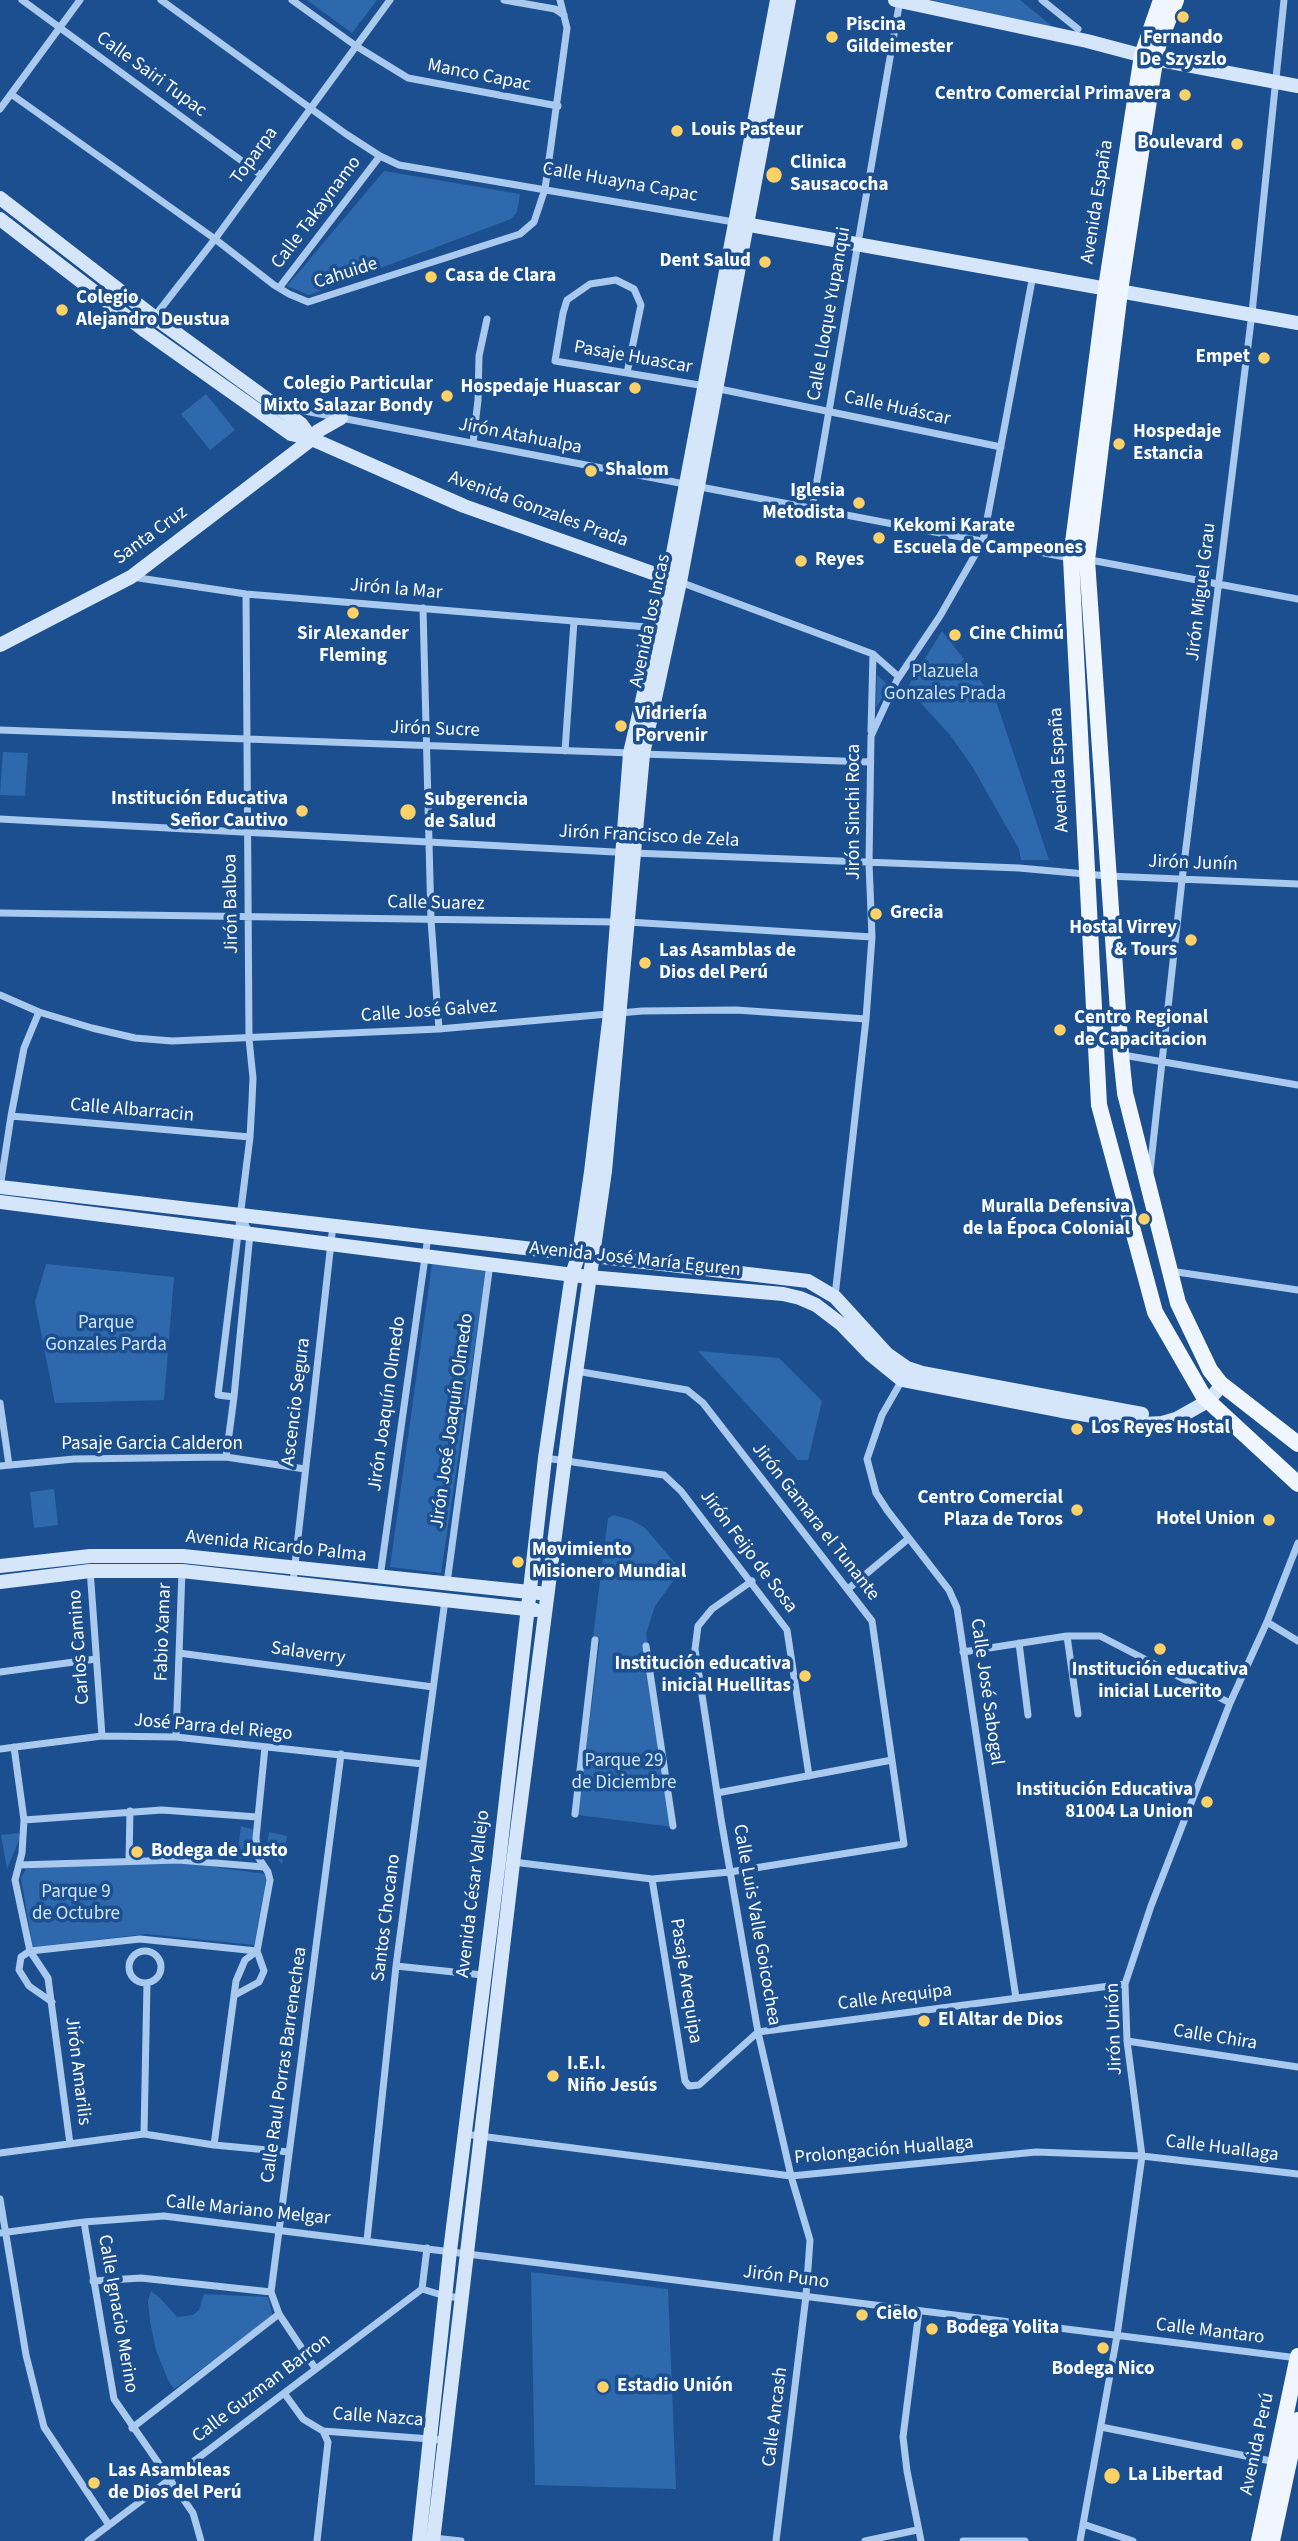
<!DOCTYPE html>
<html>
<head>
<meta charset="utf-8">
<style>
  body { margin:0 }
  canvas { display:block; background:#1b4f8f }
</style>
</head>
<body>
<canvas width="1298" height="2541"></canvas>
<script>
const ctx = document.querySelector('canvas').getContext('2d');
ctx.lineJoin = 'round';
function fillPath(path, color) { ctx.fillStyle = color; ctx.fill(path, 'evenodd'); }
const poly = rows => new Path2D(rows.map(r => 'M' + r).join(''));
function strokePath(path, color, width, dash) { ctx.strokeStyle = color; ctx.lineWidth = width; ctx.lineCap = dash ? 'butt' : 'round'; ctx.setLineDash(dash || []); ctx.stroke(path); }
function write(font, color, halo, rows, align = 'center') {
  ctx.font = font + ' "Source Sans 3",sans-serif'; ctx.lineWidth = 7; ctx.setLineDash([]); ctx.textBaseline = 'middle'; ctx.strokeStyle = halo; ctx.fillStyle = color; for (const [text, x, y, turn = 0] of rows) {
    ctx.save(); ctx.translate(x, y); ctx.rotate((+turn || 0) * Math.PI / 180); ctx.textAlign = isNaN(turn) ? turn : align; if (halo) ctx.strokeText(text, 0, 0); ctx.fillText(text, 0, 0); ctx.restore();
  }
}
const green = poly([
  [307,0,377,0,352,33],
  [932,0,1020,0,1053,27],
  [384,171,520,194,517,212,511,219,309,295,287,286],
  [206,394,235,430,210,450,181,414],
  [942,631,996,701,1049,860,1021,860,1019,849,972,766,950,735,907,688],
  [877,675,889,686,876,708],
  [3,752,28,753,25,796,0,795],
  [46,1264,174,1277,164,1400,55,1403,35,1302],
  [432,1264,486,1270,441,1573,390,1567],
  [698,1351,779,1358,822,1401,808,1460,798,1460],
  [54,1489,58,1525,34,1528,30,1492],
  [614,1515,631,1520,644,1527,681,1570,655,1606,646,1634,674,1827,578,1815,600,1639,593,1637,608,1518],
  [241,1826,252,1829,254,1832,249,1856,242,1859,237,1858],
  [269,1832,287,1836,282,1864,267,1847],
  [19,1833,20,1838,7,1869,1,1835],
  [119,1862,192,1864,265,1874,266,1881,254,1945,146,1934,33,1947,21,1878,26,1869],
  [531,2272,668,2289,676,2489,535,2485],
  [151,2291,160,2298,177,2317,193,2315,199,2310,204,2294,268,2297,273,2317,174,2389,168,2380,156,2350,150,2321,148,2301]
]);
const street = poly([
  [22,0,261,175],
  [161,0,346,134,380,156,399,165,734,222],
  [292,0,356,46,408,78,558,106],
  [504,0,555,9,564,15],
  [1042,0,1078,29],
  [11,94,215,239,274,285,289,294,308,302,520,234,534,222,545,189,567,28,560,0],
  [0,109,80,0],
  [279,288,380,156],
  [144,330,215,239,390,0],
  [627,373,641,305,634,289,616,280,590,284,567,300,563,313,555,361,705,386,1001,447],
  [284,407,1070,558],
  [473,443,478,400,479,356,487,319],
  [812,509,900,0],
  [1085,559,1298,599],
  [132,577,246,594,659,628],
  [680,582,873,654,899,677],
  [423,608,431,920,439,1029],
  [0,730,631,753],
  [871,731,873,654],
  [565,751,574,621],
  [643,754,869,762],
  [0,819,633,853,1019,868,1108,876,1298,884],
  [0,913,616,922],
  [628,922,872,937],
  [0,995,39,1012,92,1028,135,1038,172,1041,439,1029,642,1011,736,1010,866,1019],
  [1123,1055,1298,1085],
  [11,1116,250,1137],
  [1150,1171,1182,880,1252,313,1284,0],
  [0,1188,11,1116,24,1048,39,1012],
  [1170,1271,1298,1290],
  [835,1296,866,1019,872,937,869,863,871,736,897,680,940,616,983,541,1033,275],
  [902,1380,882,1415,867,1459,876,1493,887,1510,949,1590,957,1608,1016,1998],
  [234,1397,218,1395,250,1137,252,1101,253,1078,249,1039,246,594],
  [0,1403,9,1465],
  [226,1457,234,1397,250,1234,240,1214],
  [545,1458,664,1475,681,1491,787,1630,809,1776],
  [0,1466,74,1459,226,1457,305,1469],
  [90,1569,102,1736],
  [380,1577,428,1236],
  [752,1581,712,1609,698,1626,695,1649,721,1819,758,2032,791,2176,810,2240,806,2296,776,2541],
  [293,1582,333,1225],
  [447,1583,490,1264],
  [848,1589,908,1539],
  [1267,1622,1298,1641],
  [1067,1636,1078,1714],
  [1019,1643,1028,1715],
  [646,1646,673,1826],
  [963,1652,1067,1636,1100,1636,1230,1703],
  [179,1653,433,1687],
  [0,1672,96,1659],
  [176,1737,182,1571],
  [14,1747,24,1820,22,1853,15,1880,30,1951,48,1978,70,2144],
  [0,1749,102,1736,176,1737,423,1764],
  [717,1793,892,1760],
  [575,1814,595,1640],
  [24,1820,162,1810,257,1817],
  [129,1860,130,1811],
  [513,1862,652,1879,730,1872,904,1844,872,1621,703,1403,687,1390,576,1371],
  [19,1865,178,1860,264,1867],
  [652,1879,685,2081,689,2086,699,2085,758,2032,1125,1984],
  '129 1967a16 16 0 1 1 32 0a16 16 0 1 1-32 0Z',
  [396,1966,483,1975],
  [235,1995,259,1982,264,1971,257,1951,270,1880,268,1872,258,1857,256,1838,265,1747],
  [52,2002,29,1986,19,1970,21,1957,30,1951,140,1939,257,1951],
  [1127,2041,1298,2067],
  [144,2134,147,1983],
  [464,2134,791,2176,1036,2152,1142,2156,1298,2174],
  [214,2145,236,1981,245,1960,257,1951],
  [0,2153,144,2134,214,2145,289,2152],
  [0,2199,26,2355,44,2427,109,2525],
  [84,2222,114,2399,193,2513,201,2541],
  [0,2233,84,2222,164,2216,1298,2358],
  [367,2240,396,1966,445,1600],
  [93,2281,141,2278,271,2292],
  [422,2289,427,2248],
  [422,2289,445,2296,461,2298],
  [919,2311,903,2437,907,2471,921,2541],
  [315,2368,279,2314,271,2292,341,1754],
  [284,2393,303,2419,323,2431,444,2440],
  [1101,2427,1276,2462],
  [132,2428,279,2314],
  [1083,2524,1133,2541],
  [434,2538,461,2541],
  [88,2541,422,2289],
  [317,2541,328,2442,323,2431],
  [865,2541,917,2530],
  [963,2541,1025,2541],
  [1080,2541,1117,2336,1142,2156,1127,2041,1125,1984,1151,1906,1230,1703,1267,1622,1298,1543]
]);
const secondary = poly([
  [895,0,1087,41,1155,59,1298,86],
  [0,198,154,317,301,424,312,439],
  [0,219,144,330,291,434,312,439,464,506,675,581],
  [739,223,1298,323],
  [0,645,131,577,312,439,318,431,341,418],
  [0,1187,808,1281,835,1297,887,1354,907,1368,922,1373,1142,1414],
  [0,1202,589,1277,783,1294,800,1298,816,1305,841,1324,870,1354,902,1380,1062,1411,1143,1424,1162,1423,1176,1419,1208,1401,1222,1385],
  [0,1566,90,1556,183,1556,539,1593],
  [0,1582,90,1571,182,1571,535,1610],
  [419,2541,450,2251,499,1861,545,1458,572,1274,579,1254,591,1172,610,1013,630,753,659,628,777,0],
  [433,2541,513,1863,575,1380,605,1171,643,754,680,582,789,0]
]);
const primary = poly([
  [1161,0,1142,55,1106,288,1071,558,1099,1105,1155,1312,1204,1397,1298,1484],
  [1176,0,1158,46,1153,74,1120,291,1087,560,1121,1055,1125,1093,1178,1303,1210,1370,1220,1383,1298,1444],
  [1259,2541,1298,2356],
  [1272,2541,1298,2420]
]);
const markers = [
  [1183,17,7,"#ffd166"],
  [832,37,7,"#ffd166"],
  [1185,95,7,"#ffd166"],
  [677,131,7,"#ffd166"],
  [1237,144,7,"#ffd166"],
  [774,175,9,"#ffd166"],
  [765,262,7,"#ffd166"],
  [431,277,7,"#ffd166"],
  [62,310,7,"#ffd166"],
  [1264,358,7,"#ffd166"],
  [635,388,7,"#ffd166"],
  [447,396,7,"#ffd166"],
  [1119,444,7,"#ffd166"],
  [591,471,7,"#ffd166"],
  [859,503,7,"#ffd166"],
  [879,538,7,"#ffd166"],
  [801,561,7,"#ffd166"],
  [353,613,7,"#ffd166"],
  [955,635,7,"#ffd166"],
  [621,726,7,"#ffd166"],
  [302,811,7,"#ffd166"],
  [408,812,9,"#ffd166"],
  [876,914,7,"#ffd166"],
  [1191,940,7,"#ffd166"],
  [645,963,7,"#ffd166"],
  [1060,1030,7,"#ffd166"],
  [1144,1219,7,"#ffd166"],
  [1077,1429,7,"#ffd166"],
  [1077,1510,7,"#ffd166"],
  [1269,1520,7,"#ffd166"],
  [518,1562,7,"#ffd166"],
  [1160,1649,7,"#ffd166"],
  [805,1676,7,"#ffd166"],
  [1207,1802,7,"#ffd166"],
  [137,1852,7,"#ffd166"],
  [924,2021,7,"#ffd166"],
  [553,2076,7,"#ffd166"],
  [862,2315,7,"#ffd166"],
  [932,2329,7,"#ffd166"],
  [1103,2348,7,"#ffd166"],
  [603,2387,7,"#ffd166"],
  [1112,2476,9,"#ffd166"],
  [94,2483,7,"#ffd166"]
];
const poiNames = [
  ["Piscina",846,26],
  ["Gildeimester",846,48],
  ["Fernando",1183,39,"center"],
  ["De Szyszlo",1183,61,"center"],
  ["Centro Comercial Primavera",1171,95,"right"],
  ["Louis Pasteur",691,131],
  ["Boulevard",1223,144,"right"],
  ["Clinica",790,164],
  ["Sausacocha",790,186],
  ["Dent Salud",751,262,"right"],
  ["Casa de Clara",445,277],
  ["Colegio",76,299],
  ["Alejandro Deustua",76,321],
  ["Empet",1250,358,"right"],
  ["Colegio Particular",433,385,"right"],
  ["Mixto Salazar Bondy",433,407,"right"],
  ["Hospedaje Huascar",621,388,"right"],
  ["Hospedaje",1133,433],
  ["Estancia",1133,455],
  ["Shalom",605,471],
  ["Iglesia",845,492,"right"],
  ["Metodista",845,514,"right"],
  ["Kekomi Karate",893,527],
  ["Escuela de Campeones",893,549],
  ["Reyes",815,561],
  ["Sir Alexander",353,635,"center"],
  ["Fleming",353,657,"center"],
  ["Cine Chimú",969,635],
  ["Vidriería",635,715],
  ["Porvenir",635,737],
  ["Institución Educativa",288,800,"right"],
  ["Señor Cautivo",288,822,"right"],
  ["Subgerencia",424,801],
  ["de Salud",424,823],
  ["Grecia",890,914],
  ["Hostal Virrey",1177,929,"right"],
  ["& Tours",1177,951,"right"],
  ["Las Asamblas de",659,952],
  ["Dios del Perú",659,974],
  ["Centro Regional",1074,1019],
  ["de Capacitacion",1074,1041],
  ["Muralla Defensiva",1130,1208,"right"],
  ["de la Época Colonial",1130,1230,"right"],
  ["Los Reyes Hostal",1091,1429],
  ["Centro Comercial",1063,1499,"right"],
  ["Plaza de Toros",1063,1521,"right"],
  ["Hotel Union",1255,1520,"right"],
  ["Movimiento",532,1551],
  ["Misionero Mundial",532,1573],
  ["Institución educativa",791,1665,"right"],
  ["inicial Huellitas",791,1687,"right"],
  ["Institución educativa",1160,1671,"center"],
  ["inicial Lucerito",1160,1693,"center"],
  ["Institución Educativa",1193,1791,"right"],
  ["81004 La Union",1193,1813,"right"],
  ["Bodega de Justo",151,1852],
  ["El Altar de Dios",938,2021],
  ["I.E.I.",567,2065],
  ["Niño Jesús",567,2087],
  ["Cielo",876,2315],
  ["Bodega Yolita",946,2329],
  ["Bodega Nico",1103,2370,"center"],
  ["Estadio Unión",617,2387],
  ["Las Asambleas",108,2472],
  ["de Dios del Perú",108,2494],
  ["La Libertad",1128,2476]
];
const streetNames = [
  ["Calle Sairi Tupac",151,75,36],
  ["Manco Capac",479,76,11],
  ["Toparpa",255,156,-54],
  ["Calle Huayna Capac",620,183,10],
  ["Avenida España",1098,202,-81],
  ["Calle Takaynamo",317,213,-53],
  ["Cahuide",346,274,-18],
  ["Calle Lloque Yupanqui",830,314,-80],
  ["Pasaje Huascar",633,358,10],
  ["Calle Huáscar",897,409,12],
  ["Jirón Atahualpa",520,437,11],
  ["Avenida Gonzales Prada",538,510,20],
  ["Santa Cruz",151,536,-36],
  ["Jirón la Mar",396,590,5],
  ["Jirón Miguel Grau",1202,592,-83],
  ["Avenida los Incas",651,621,-78],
  ["Jirón Sucre",435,730,2],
  ["Avenida España",1060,770,-93],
  ["Jirón Sinchi Roca",855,812,-90],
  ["Jirón Francisco de Zela",649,837,3],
  ["Jirón Junín",1193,864,2],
  ["Jirón Balboa",232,904,-91],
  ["Calle Suarez",436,904,1],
  ["Calle José Galvez",429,1012,-4],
  ["Calle Albarracin",132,1111,5],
  ["Avenida José María Eguren",635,1260,6],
  ["Ascencio Segura",297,1402,-83],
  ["Jirón Joaquín Olmedo",388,1404,-82],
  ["Jirón José Joaquín Olmedo",453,1421,-82],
  ["Pasaje Garcia Calderon",152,1445],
  ["Jirón Gamara el Tunante",815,1522,52],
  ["Avenida Ricardo Palma",276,1547,6],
  ["Jirón Feijo de Sosa",748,1552,53],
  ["Fabio Xamar",164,1632,-88],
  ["Carlos Camino",80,1647,-94],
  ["Salaverry",308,1654,8],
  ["Calle José Sabogal",986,1692,82],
  ["José Parra del Riego",213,1728,5],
  ["Avenida César Vallejo",474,1894,-83],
  ["Santos Chocano",387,1918,-83],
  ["Calle Luis Valle Goicochea",756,1925,80],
  ["Pasaje Arequipa",685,1981,81],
  ["Calle Arequipa",895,1998,-7],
  ["Jirón Unión",1115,2029,-92],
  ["Calle Chira",1215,2038,9],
  ["Calle Raul Porras Barrenechea",285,2065,-82],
  ["Jirón Amarilis",77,2071,83],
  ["Calle Huallaga",1222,2149,7],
  ["Prolongación Huallaga",884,2151,-5],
  ["Calle Mariano Melgar",248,2211,6],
  ["Jirón Puno",786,2278,7],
  ["Calle Ignacio Merino",117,2314,80],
  ["Calle Mantaro",1210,2332,7],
  ["Calle Guzman Barron",262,2389,-37],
  ["Calle Ancash",776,2417,-83],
  ["Calle Nazca",378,2418,4],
  ["Avenida Perú",1258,2444,-78]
];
const parkNames = [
  ["Plazuela",945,673],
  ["Gonzales Prada",945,695],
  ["Parque",106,1324],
  ["Gonzales Parda",106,1346],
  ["Parque 29",624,1762],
  ["de Diciembre",624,1784],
  ["Parque 9",76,1893],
  ["de Octubre",76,1915]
];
fillPath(green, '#2e69ad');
strokePath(street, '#a9c9ee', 7);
strokePath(secondary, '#d6e6fa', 14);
strokePath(primary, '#f0f6ff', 16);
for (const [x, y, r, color] of markers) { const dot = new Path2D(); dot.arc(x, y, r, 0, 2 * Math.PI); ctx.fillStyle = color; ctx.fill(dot); strokePath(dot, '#1b4f8f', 2.5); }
write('bold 19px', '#fff', '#1b4f8f', poiNames, 'left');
write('19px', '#fff', '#1b4f8f', streetNames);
write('19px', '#cfe3fa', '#1b4f8f', parkNames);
</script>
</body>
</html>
